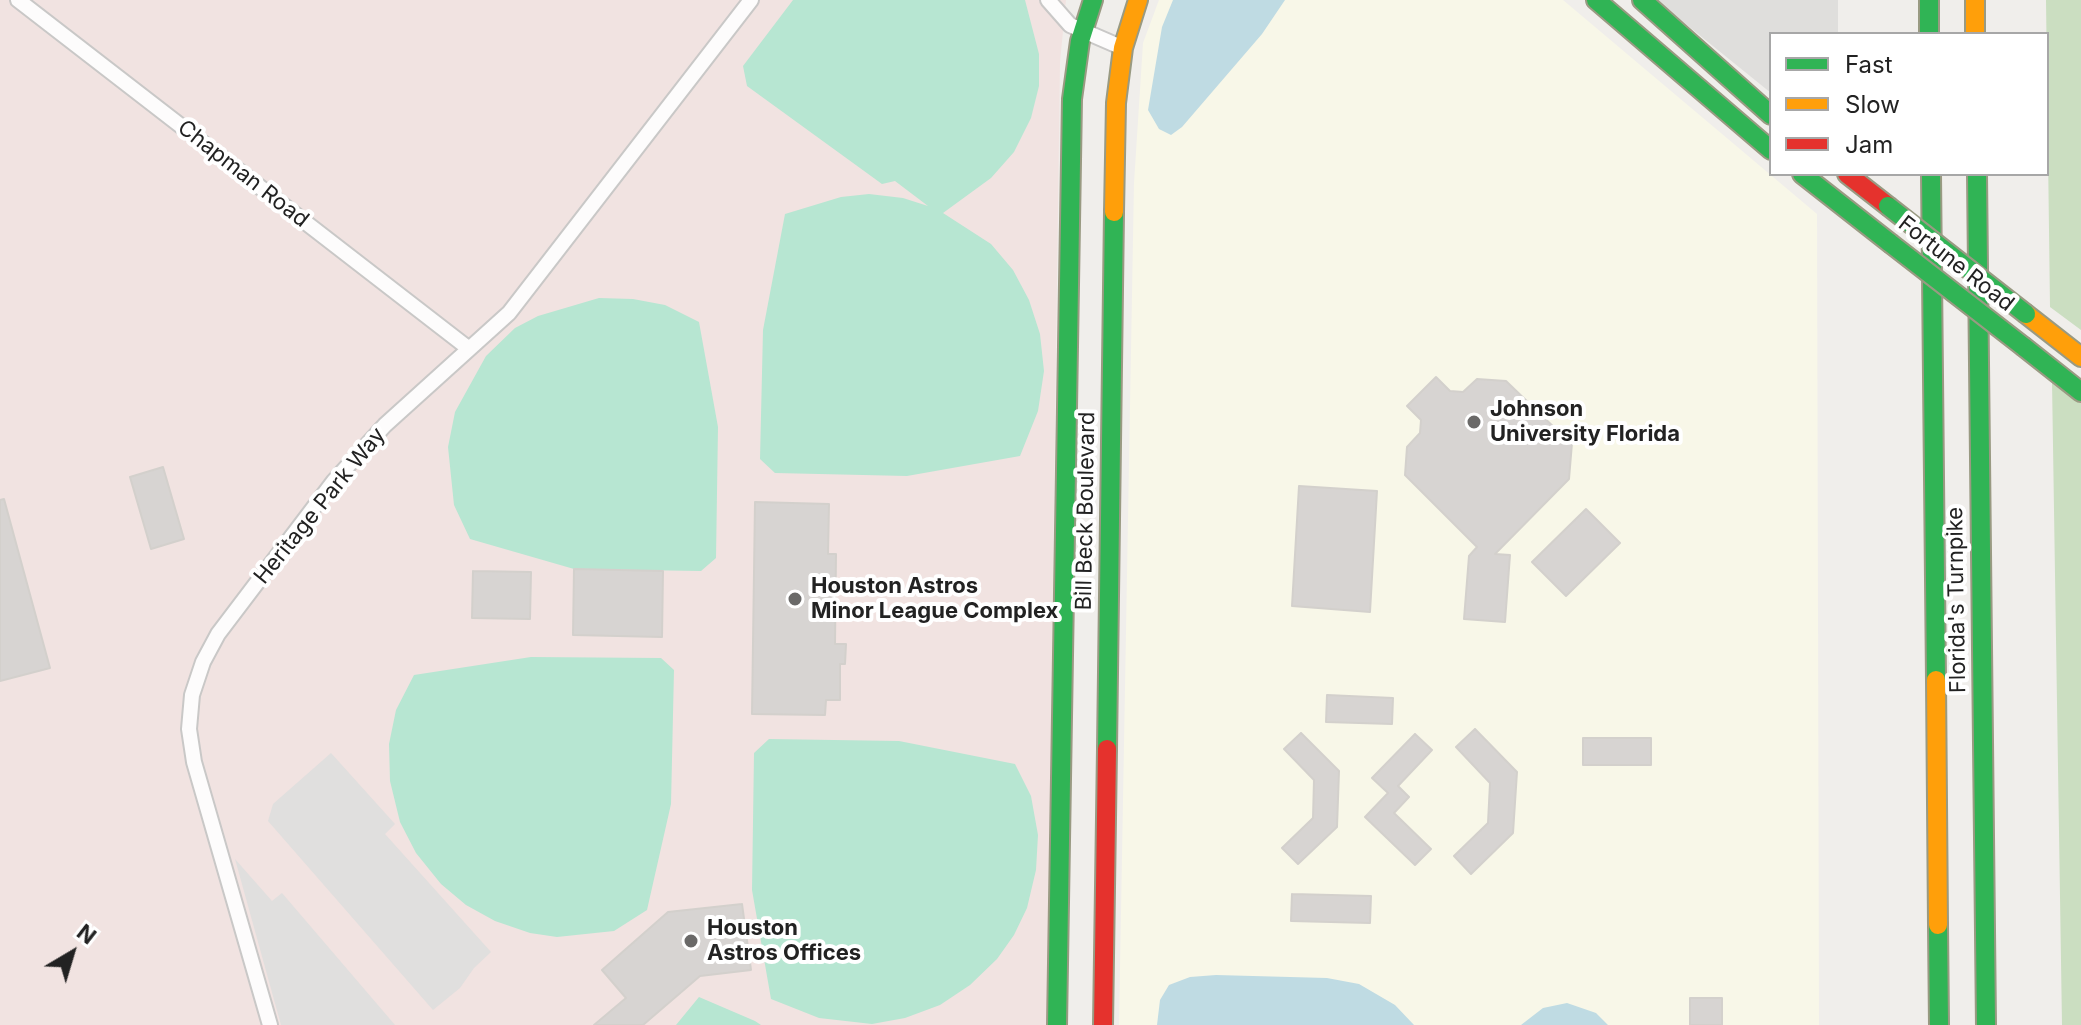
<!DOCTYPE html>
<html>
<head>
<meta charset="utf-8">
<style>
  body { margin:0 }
  #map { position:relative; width:2081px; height:1025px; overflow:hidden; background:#f0eeeb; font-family:Inter,sans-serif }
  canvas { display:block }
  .legend { position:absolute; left:1769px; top:32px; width:280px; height:144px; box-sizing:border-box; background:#fff; border:2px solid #a7a7a7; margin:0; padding:10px 14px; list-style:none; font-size:24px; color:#222 }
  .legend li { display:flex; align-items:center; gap:16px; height:40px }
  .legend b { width:40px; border:2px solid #a7a7a7 }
  .north { position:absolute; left:32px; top:913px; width:80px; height:80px; -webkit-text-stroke:6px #fff; paint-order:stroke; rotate:38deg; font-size:22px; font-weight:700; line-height:32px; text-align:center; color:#222 }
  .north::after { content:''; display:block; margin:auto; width:28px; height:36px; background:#222; clip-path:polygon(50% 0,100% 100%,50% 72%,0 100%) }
</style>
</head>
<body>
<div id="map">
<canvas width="2081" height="1025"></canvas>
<ul class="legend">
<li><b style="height:10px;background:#30b455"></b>Fast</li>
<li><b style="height:10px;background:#ff9f0a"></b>Slow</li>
<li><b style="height:10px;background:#e5322d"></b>Jam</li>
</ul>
<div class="north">N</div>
</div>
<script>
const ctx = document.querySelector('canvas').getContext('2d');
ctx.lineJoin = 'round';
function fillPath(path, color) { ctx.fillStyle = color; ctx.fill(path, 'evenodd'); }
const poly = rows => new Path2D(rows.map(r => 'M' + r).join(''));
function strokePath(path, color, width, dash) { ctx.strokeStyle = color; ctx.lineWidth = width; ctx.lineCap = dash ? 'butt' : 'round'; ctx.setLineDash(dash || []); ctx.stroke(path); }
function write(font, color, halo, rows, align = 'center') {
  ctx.font = font + ' Inter,sans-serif'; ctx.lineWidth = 8; ctx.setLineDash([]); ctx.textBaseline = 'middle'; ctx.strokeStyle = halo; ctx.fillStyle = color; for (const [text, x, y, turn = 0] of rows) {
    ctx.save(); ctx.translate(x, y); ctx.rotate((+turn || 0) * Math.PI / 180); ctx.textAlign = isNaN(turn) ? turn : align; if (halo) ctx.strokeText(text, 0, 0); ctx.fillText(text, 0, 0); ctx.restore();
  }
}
const residential = poly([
  [1656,0,1838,0,1838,34,1771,34,1771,93]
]);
const commercial = poly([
  [0,0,1066,0,1060,62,1047,1025,0,1025]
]);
const education = poly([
  [1159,0,1563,0,1817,214,1819,1025,1119,1025,1134,183,1143,43]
]);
const forest = poly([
  [2046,0,2081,0,2081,330,2050,307],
  [2052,381,2081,403,2081,1025,2062,1025]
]);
const pitch = poly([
  [793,0,1025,0,1039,54,1039,86,1031,118,1014,152,991,178,943,213,991,244,1013,270,1029,300,1040,334,1044,371,1038,411,1020,456,907,476,775,473,760,459,763,330,785,214,841,197,869,194,903,198,928,206,895,181,882,184,747,86,743,66],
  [599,298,633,299,665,305,699,322,718,427,716,558,701,571,574,569,470,539,454,505,448,447,455,412,486,356,515,328,538,316],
  [531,657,661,658,674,670,671,804,647,910,614,931,557,937,530,933,495,921,466,905,441,884,416,853,400,822,390,781,389,744,396,710,414,675],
  [769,739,899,741,1015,764,1031,796,1038,835,1036,870,1027,908,1014,935,997,959,970,985,940,1005,905,1018,872,1024,819,1018,771,999,752,890,754,753],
  [699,997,755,1021,761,1025,676,1025]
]);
const parking = poly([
  [331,753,395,824,385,834,491,952,474,968,460,988,433,1010,268,821,273,804],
  [235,859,272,901,282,893,395,1025,281,1025]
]);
const water = poly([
  [1173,0,1285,0,1262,34,1182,127,1171,135,1159,129,1148,110,1162,27],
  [1216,975,1327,978,1359,984,1395,1005,1414,1025,1157,1025,1160,1000,1169,985,1190,977],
  [1567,1003,1596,1013,1608,1025,1521,1025,1543,1008]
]);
const building = poly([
  [1436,377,1450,391,1463,392,1477,379,1506,381,1561,434,1560,442,1572,443,1569,479,1495,554,1510,555,1505,622,1464,619,1469,556,1477,547,1405,475,1407,447,1420,433,1421,420,1407,406,1436,377],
  [163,467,184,539,151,549,130,477,163,467],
  [1299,486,1377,491,1370,612,1292,606,1299,486],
  [4,499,50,668,0,681,0,500,4,499],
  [755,502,829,504,828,554,836,554,835,644,846,644,845,664,840,664,840,700,826,700,825,715,752,714,755,502],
  [1586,509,1620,543,1566,596,1532,562,1586,509],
  [574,569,663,571,662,637,573,635,574,569],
  [473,571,531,572,530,619,472,618,473,571],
  [1327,695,1393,698,1392,724,1326,722,1327,695],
  [1475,729,1517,772,1513,833,1471,874,1454,856,1488,823,1490,783,1456,747,1475,729],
  [1301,733,1339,771,1337,827,1298,864,1282,848,1313,818,1314,780,1284,749,1301,733],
  [1415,734,1432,750,1398,786,1409,797,1394,813,1431,849,1415,865,1365,817,1388,793,1372,778,1415,734],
  [1583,738,1651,738,1651,765,1583,765,1583,738],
  [1292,894,1371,896,1370,923,1291,921,1292,894],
  [742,904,751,970,700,976,643,1025,594,1025,626,998,602,970,668,912,742,904],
  [1690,998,1722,998,1722,1025,1690,1025,1690,998]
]);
const street = poly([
  [18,0,468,348],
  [1048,0,1070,25,1123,48],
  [270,1025,194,762,189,729,192,695,203,662,218,634,334,481,385,425,509,313,751,0]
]);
const fast = poly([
  [1596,0,1771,150],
  [1642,0,1771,115],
  [1929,0,1929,34],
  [1802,174,1890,243],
  [1931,174,1936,680],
  [1977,174,1986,1025],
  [2024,347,2081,392],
  [1107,749,1114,212],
  [1938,925,1939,1025],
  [1057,1025,1072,99,1080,41,1093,0]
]);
const slow = poly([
  [1975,0,1975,34],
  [1114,212,1116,103,1123,48,1138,0],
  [2026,314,2081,357],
  [1936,680,1938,925]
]);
const jam = poly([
  [1847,174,1888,206],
  [1103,1025,1107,749]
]);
const fastBridge = poly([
  [1888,206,2026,314],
  [1890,243,2024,347]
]);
const markers = [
  [1474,422,8,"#6a6968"],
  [795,599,8,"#6a6968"],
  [691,941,8,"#6a6968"]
];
const streetNames = [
  ["Chapman Road",243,174,38],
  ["Fortune Road",1956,264,38],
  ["Heritage Park Way",320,506,-51],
  ["Bill Beck Boulevard",1086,511,-89],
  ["Florida's Turnpike",1957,600,-91]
];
const poiNames = [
  ["Johnson",1490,409],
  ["University Florida",1490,434],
  ["Houston Astros",811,586],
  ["Minor League Complex",811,611],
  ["Houston",707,928],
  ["Astros Offices",707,953]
];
fillPath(residential, '#dfdedc');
fillPath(commercial, '#f1e3e1');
fillPath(education, '#f8f7e8');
fillPath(forest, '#cbdec1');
fillPath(pitch, '#b7e6d2');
fillPath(parking, '#e0dfde');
fillPath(water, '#bfdbe3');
fillPath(building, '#d7d4d2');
strokePath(building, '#d3d0cc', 2);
strokePath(street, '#c9c8c7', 18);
strokePath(fast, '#999a82', 22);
strokePath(slow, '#999a82', 22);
strokePath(jam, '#999a82', 22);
strokePath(street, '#fdfcfc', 14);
strokePath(fast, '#30b455', 18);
strokePath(slow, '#ff9f0a', 18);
strokePath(jam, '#e5322d', 18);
strokePath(fastBridge, '#999a82', 22, []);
strokePath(fastBridge, '#30b455', 18);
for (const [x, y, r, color] of markers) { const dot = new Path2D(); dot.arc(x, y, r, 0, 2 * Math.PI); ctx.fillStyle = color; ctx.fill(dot); strokePath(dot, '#fff', 3); }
write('22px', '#222', '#fff', streetNames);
write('bold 22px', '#222', '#fff', poiNames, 'left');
</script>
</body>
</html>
